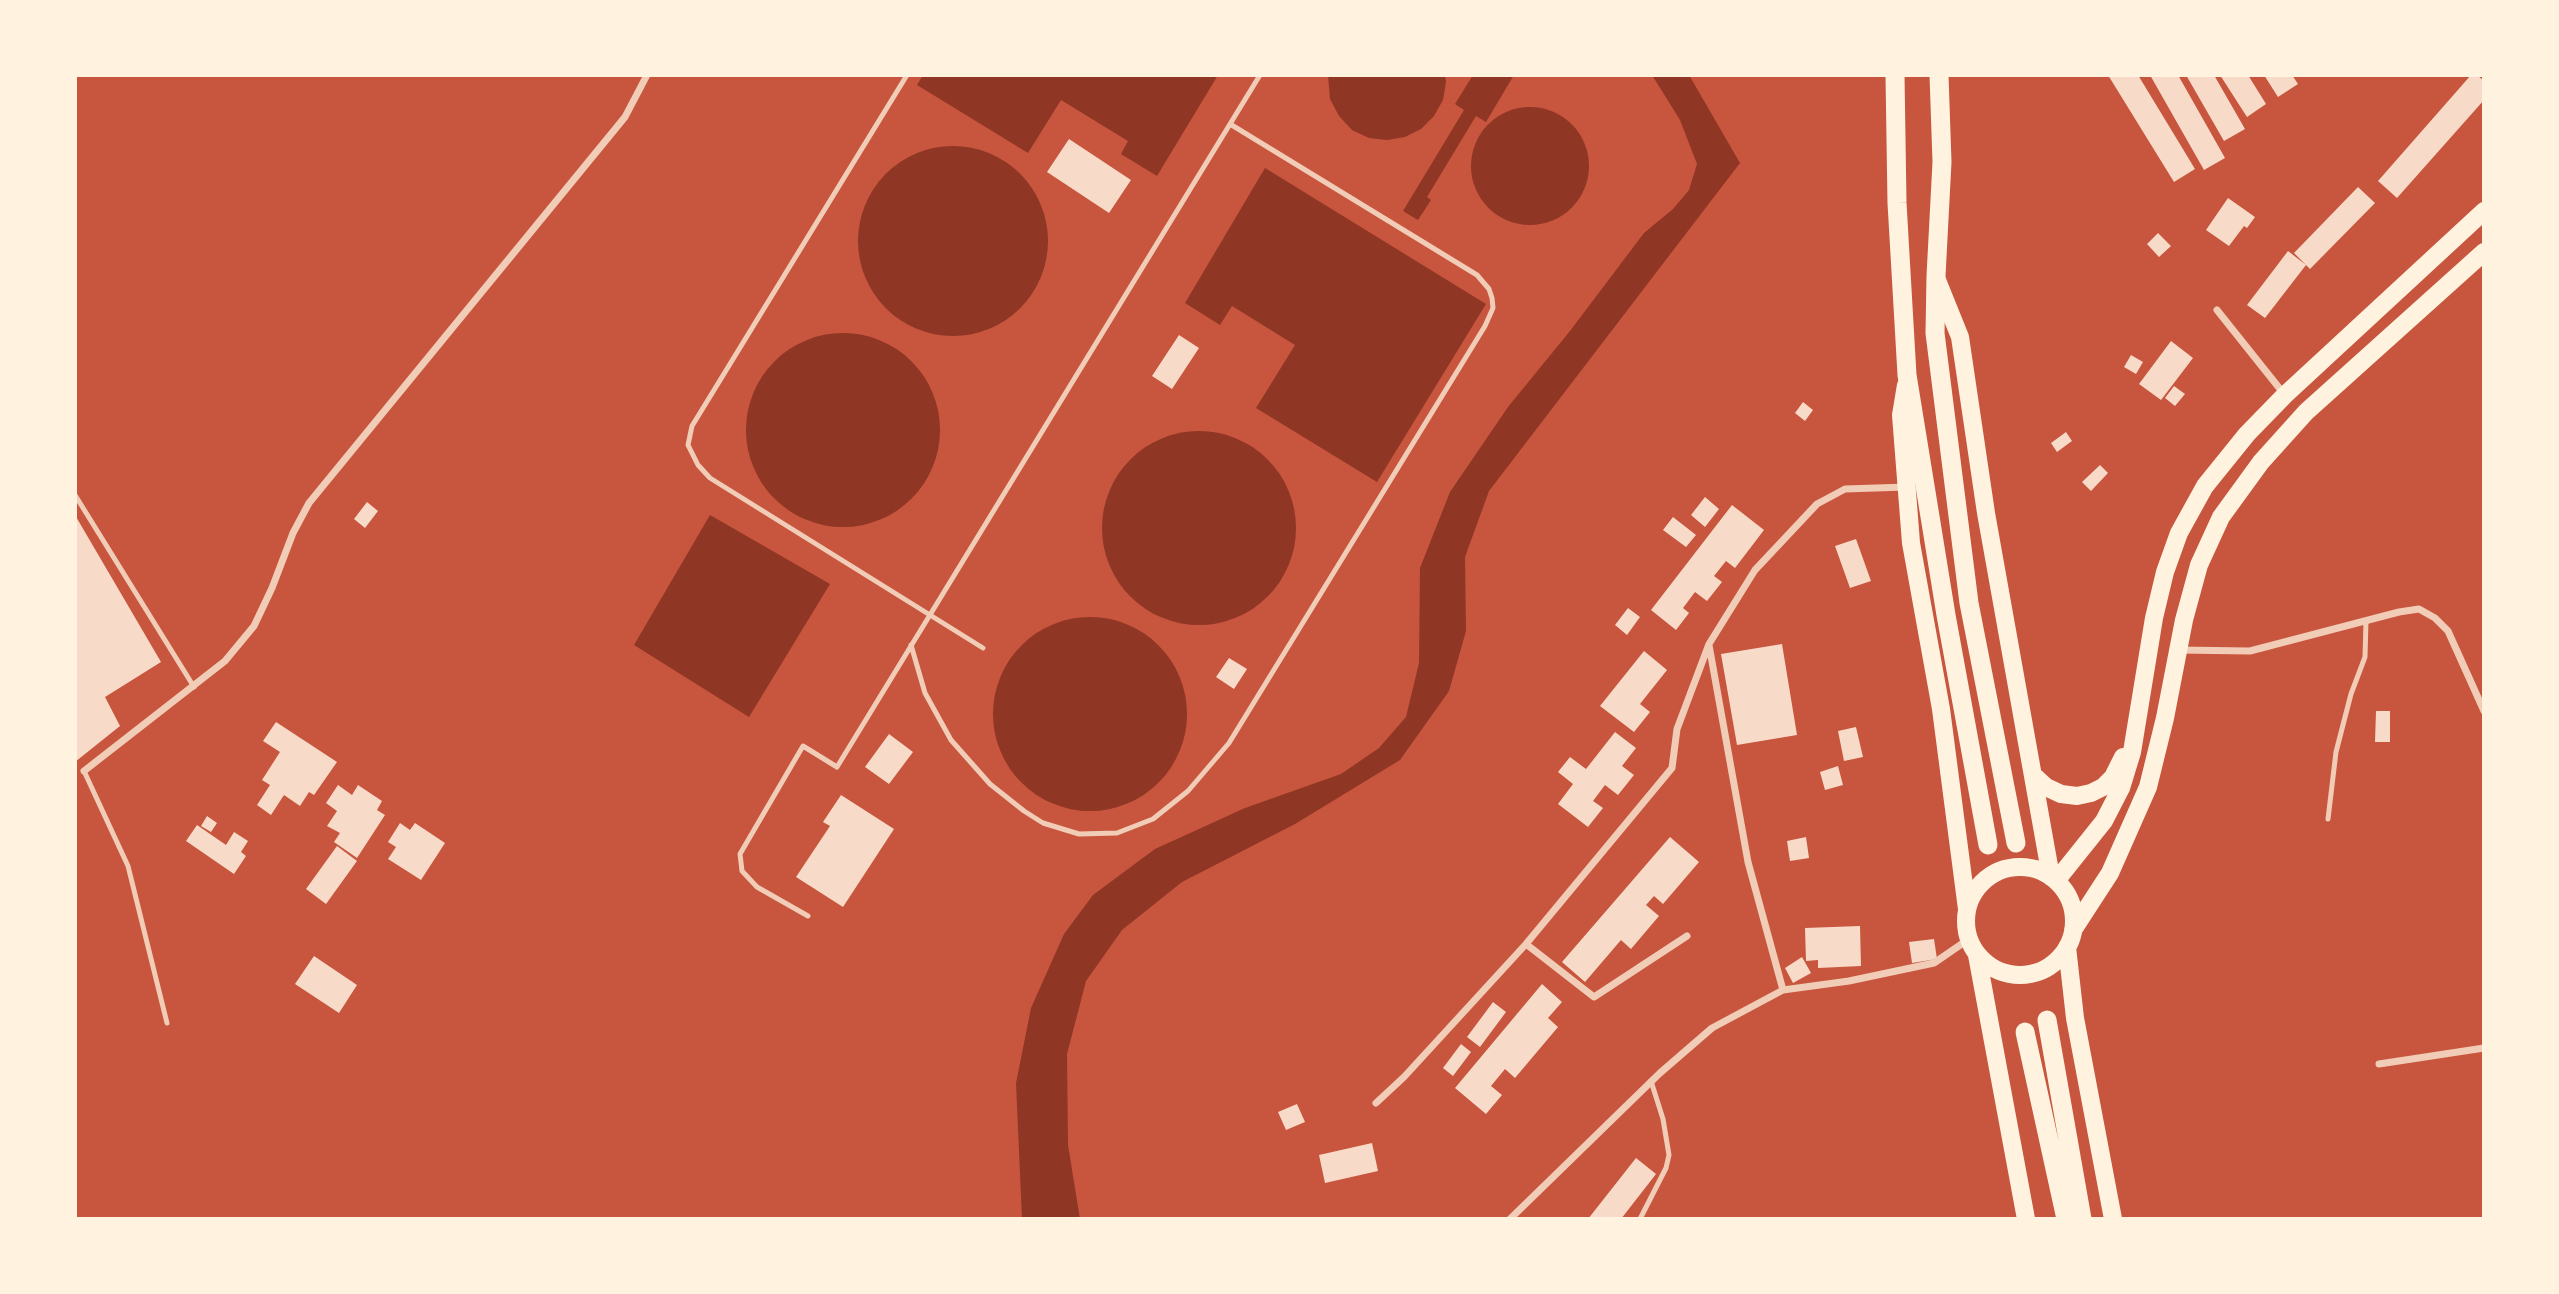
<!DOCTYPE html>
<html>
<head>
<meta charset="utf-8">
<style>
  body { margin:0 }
  #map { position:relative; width:2559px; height:1294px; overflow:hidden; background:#c8553d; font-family:Barlow,sans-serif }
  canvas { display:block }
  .frame { position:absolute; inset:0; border:77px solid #fff3e0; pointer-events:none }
</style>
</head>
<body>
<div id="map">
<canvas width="2559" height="1294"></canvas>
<div class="frame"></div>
</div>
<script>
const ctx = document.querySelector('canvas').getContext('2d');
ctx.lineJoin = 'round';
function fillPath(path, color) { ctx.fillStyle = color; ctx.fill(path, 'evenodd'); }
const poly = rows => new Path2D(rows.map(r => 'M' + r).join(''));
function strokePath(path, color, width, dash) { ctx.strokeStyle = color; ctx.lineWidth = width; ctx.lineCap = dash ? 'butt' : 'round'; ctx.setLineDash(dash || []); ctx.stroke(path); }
const water = poly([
  [923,75,1218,75,1157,176,1121,154,1128,141,1061,100,1028,153,917,85],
  [1328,75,1445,75,1446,82,1443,100,1434,116,1421,129,1405,137,1387,140,1369,138,1352,130,1339,116,1330,99],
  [1473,75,1514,75,1486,122,1476,116,1427,197,1431,200,1418,220,1403,211,1464,110,1455,104],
  [1652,75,1689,75,1740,163,1489,491,1465,557,1466,631,1449,691,1400,760,1295,824,1182,882,1122,930,1086,981,1067,1054,1068,1145,1080,1219,1022,1219,1016,1083,1031,1008,1064,934,1093,895,1155,849,1245,808,1341,774,1379,748,1406,717,1419,663,1420,568,1450,492,1508,407,1570,331,1644,233,1673,209,1689,190,1697,164,1680,120],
  '1471 166a59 59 0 1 1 118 0a59 59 0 1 1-118 0Z',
  '858 241a95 95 0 1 1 190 0a95 95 0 1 1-190 0Z',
  [1265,168,1486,304,1377,482,1256,408,1295,345,1232,306,1220,325,1185,303],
  '746 430a97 97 0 1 1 194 0a97 97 0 1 1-194 0Z',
  '1102 528a97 97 0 1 1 194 0a97 97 0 1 1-194 0Z',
  [710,515,830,584,749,717,634,645],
  '993 714a97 97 0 1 1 194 0a97 97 0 1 1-194 0Z'
]);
const building = poly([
  [2108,75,2138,75,2195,169,2174,182],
  [2150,75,2178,75,2225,158,2204,170],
  [2186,75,2214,75,2245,129,2224,141],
  [2220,75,2248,75,2266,104,2247,117],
  [2264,75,2292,75,2298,84,2278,97],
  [2471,75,2477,75,2484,81,2484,100,2397,198,2378,181],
  [1069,139,1131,180,1109,213,1047,172],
  [2358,187,2375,203,2310,269,2294,253],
  [2228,198,2255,217,2247,228,2244,226,2229,246,2206,230],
  [2158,233,2171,246,2159,257,2147,244],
  [2288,251,2306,265,2265,318,2247,305],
  [1179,335,1199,348,1172,389,1152,376],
  [2171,341,2193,358,2161,400,2139,384],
  [2131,355,2143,362,2136,374,2124,367],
  [2174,386,2185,394,2175,406,2165,398],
  [1803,402,1813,410,1805,421,1795,413],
  [2066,432,2072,441,2057,452,2051,443],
  [2100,465,2108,473,2091,491,2082,482],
  [1705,497,1719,509,1705,527,1691,515],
  [367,502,378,511,365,528,354,519],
  [1732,505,1764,530,1735,568,1726,561,1714,576,1722,582,1707,601,1695,592,1683,608,1689,613,1676,630,1651,610],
  [75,515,161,662,105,697,120,726,75,762],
  [1673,517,1696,535,1686,547,1663,530],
  [1856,539,1871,581,1850,588,1835,546],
  [1628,608,1640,617,1627,635,1615,625],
  [1782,644,1797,735,1737,745,1721,654],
  [1644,651,1667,670,1640,704,1650,712,1634,732,1600,706],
  [1229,658,1247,669,1234,689,1216,677],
  [2376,711,2390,711,2390,742,2375,742],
  [276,722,337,762,314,795,309,792,300,806,284,795,271,815,257,805,270,785,262,780,280,752,263,741],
  [1856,727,1863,757,1844,761,1838,731],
  [1615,732,1636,748,1622,766,1634,775,1618,795,1605,785,1593,801,1603,808,1588,827,1558,804,1573,784,1558,772,1570,757,1586,769],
  [889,734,913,752,889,784,865,767],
  [1838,766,1843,785,1825,790,1820,772],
  [338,785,352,795,358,785,382,801,377,810,385,815,357,858,334,842,340,833,327,826,337,811,326,803],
  [841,795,894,829,843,907,796,877,830,826,823,822],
  [207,816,217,823,211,832,201,826],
  [400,823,410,830,415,823,445,843,421,880,388,859,396,847,388,842],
  [197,825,226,845,234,832,248,841,241,852,246,856,234,874,186,841],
  [1670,837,1699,862,1663,904,1654,896,1646,905,1659,916,1631,949,1621,940,1585,982,1562,962],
  [1806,837,1809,858,1790,861,1787,841],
  [337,846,357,861,326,904,306,889],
  [1860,926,1861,966,1818,968,1818,960,1806,961,1805,928],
  [1934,939,1937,959,1912,963,1909,942],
  [314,956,357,985,339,1013,295,984],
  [1802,957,1811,973,1793,983,1785,968],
  [1542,984,1562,1002,1548,1018,1558,1027,1515,1078,1505,1069,1491,1086,1502,1095,1486,1114,1455,1088],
  [1493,1002,1506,1012,1480,1047,1467,1037],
  [1461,1044,1471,1052,1453,1076,1443,1068],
  [1297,1104,1305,1122,1286,1130,1278,1112],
  [1372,1143,1378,1171,1325,1183,1319,1155],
  [1636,1158,1656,1174,1621,1219,1588,1219]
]);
const service = poly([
  [907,75,692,426,688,445,698,465,710,478,983,648],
  [75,495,194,687],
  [911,645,925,693,951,740,990,784,1024,811,1043,823,1079,834,1117,833,1153,819,1188,791,1229,743,1485,326,1493,308,1492,298,1489,289,1477,275,1230,124],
  [84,771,128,866,167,1023],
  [2328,819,2336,752,2351,694,2365,657,2366,621],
  [808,916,757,887,742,871,740,854,803,746,837,767,1260,75],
  [1640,1219,1666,1168,1669,1155,1663,1119,1651,1081]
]);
const minor = poly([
  [2217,310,2284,394],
  [1709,645,1748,862,1783,990],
  [2178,650,2250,651,2399,612,2419,609,2435,618,2448,631,2484,711],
  [84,771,225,661,254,626,272,588,293,533,309,503,625,117,647,75],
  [1526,944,1594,997,1687,936],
  [2379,1064,2484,1048],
  [1376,1103,1404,1077,1526,944,1672,768,1677,729,1709,644,1755,570,1817,504,1845,489,1907,487],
  [1510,1219,1660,1073,1712,1028,1783,990,1849,981,1934,963,1969,939]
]);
const primary = poly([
  [1937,280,1960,337,1986,513,2051,877],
  [1906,385,1901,415,1911,543,1941,709,1967,909],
  [2034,776,2046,787,2061,794,2077,796,2091,793,2103,787,2113,777,2123,757],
  '1966 921a54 54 0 1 1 108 0a54 54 0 1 1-108 0Z',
  [2056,881,2104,821,2121,788,2132,752,2154,618,2165,572,2179,533,2205,486,2247,434,2285,395,2484,211],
  [2073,930,2110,873,2148,787,2165,718,2184,620,2199,565,2221,517,2261,462,2306,412,2484,252],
  [2067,947,2075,1018,2113,1219],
  [1977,955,2026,1219]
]);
const trunk = poly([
  [1895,75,1897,203,1907,375,1946,615,1988,845],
  [1939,75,1942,162,1936,276,1935,333,1969,603,2016,843],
  [2047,1020,2082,1219],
  [2025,1032,2066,1219]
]);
fillPath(water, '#8f3625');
fillPath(building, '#f7dbc8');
strokePath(service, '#f1ccb7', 5);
strokePath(minor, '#f1ccb7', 7);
strokePath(primary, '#fff3e0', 18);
strokePath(trunk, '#fff3e0', 19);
</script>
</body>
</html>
